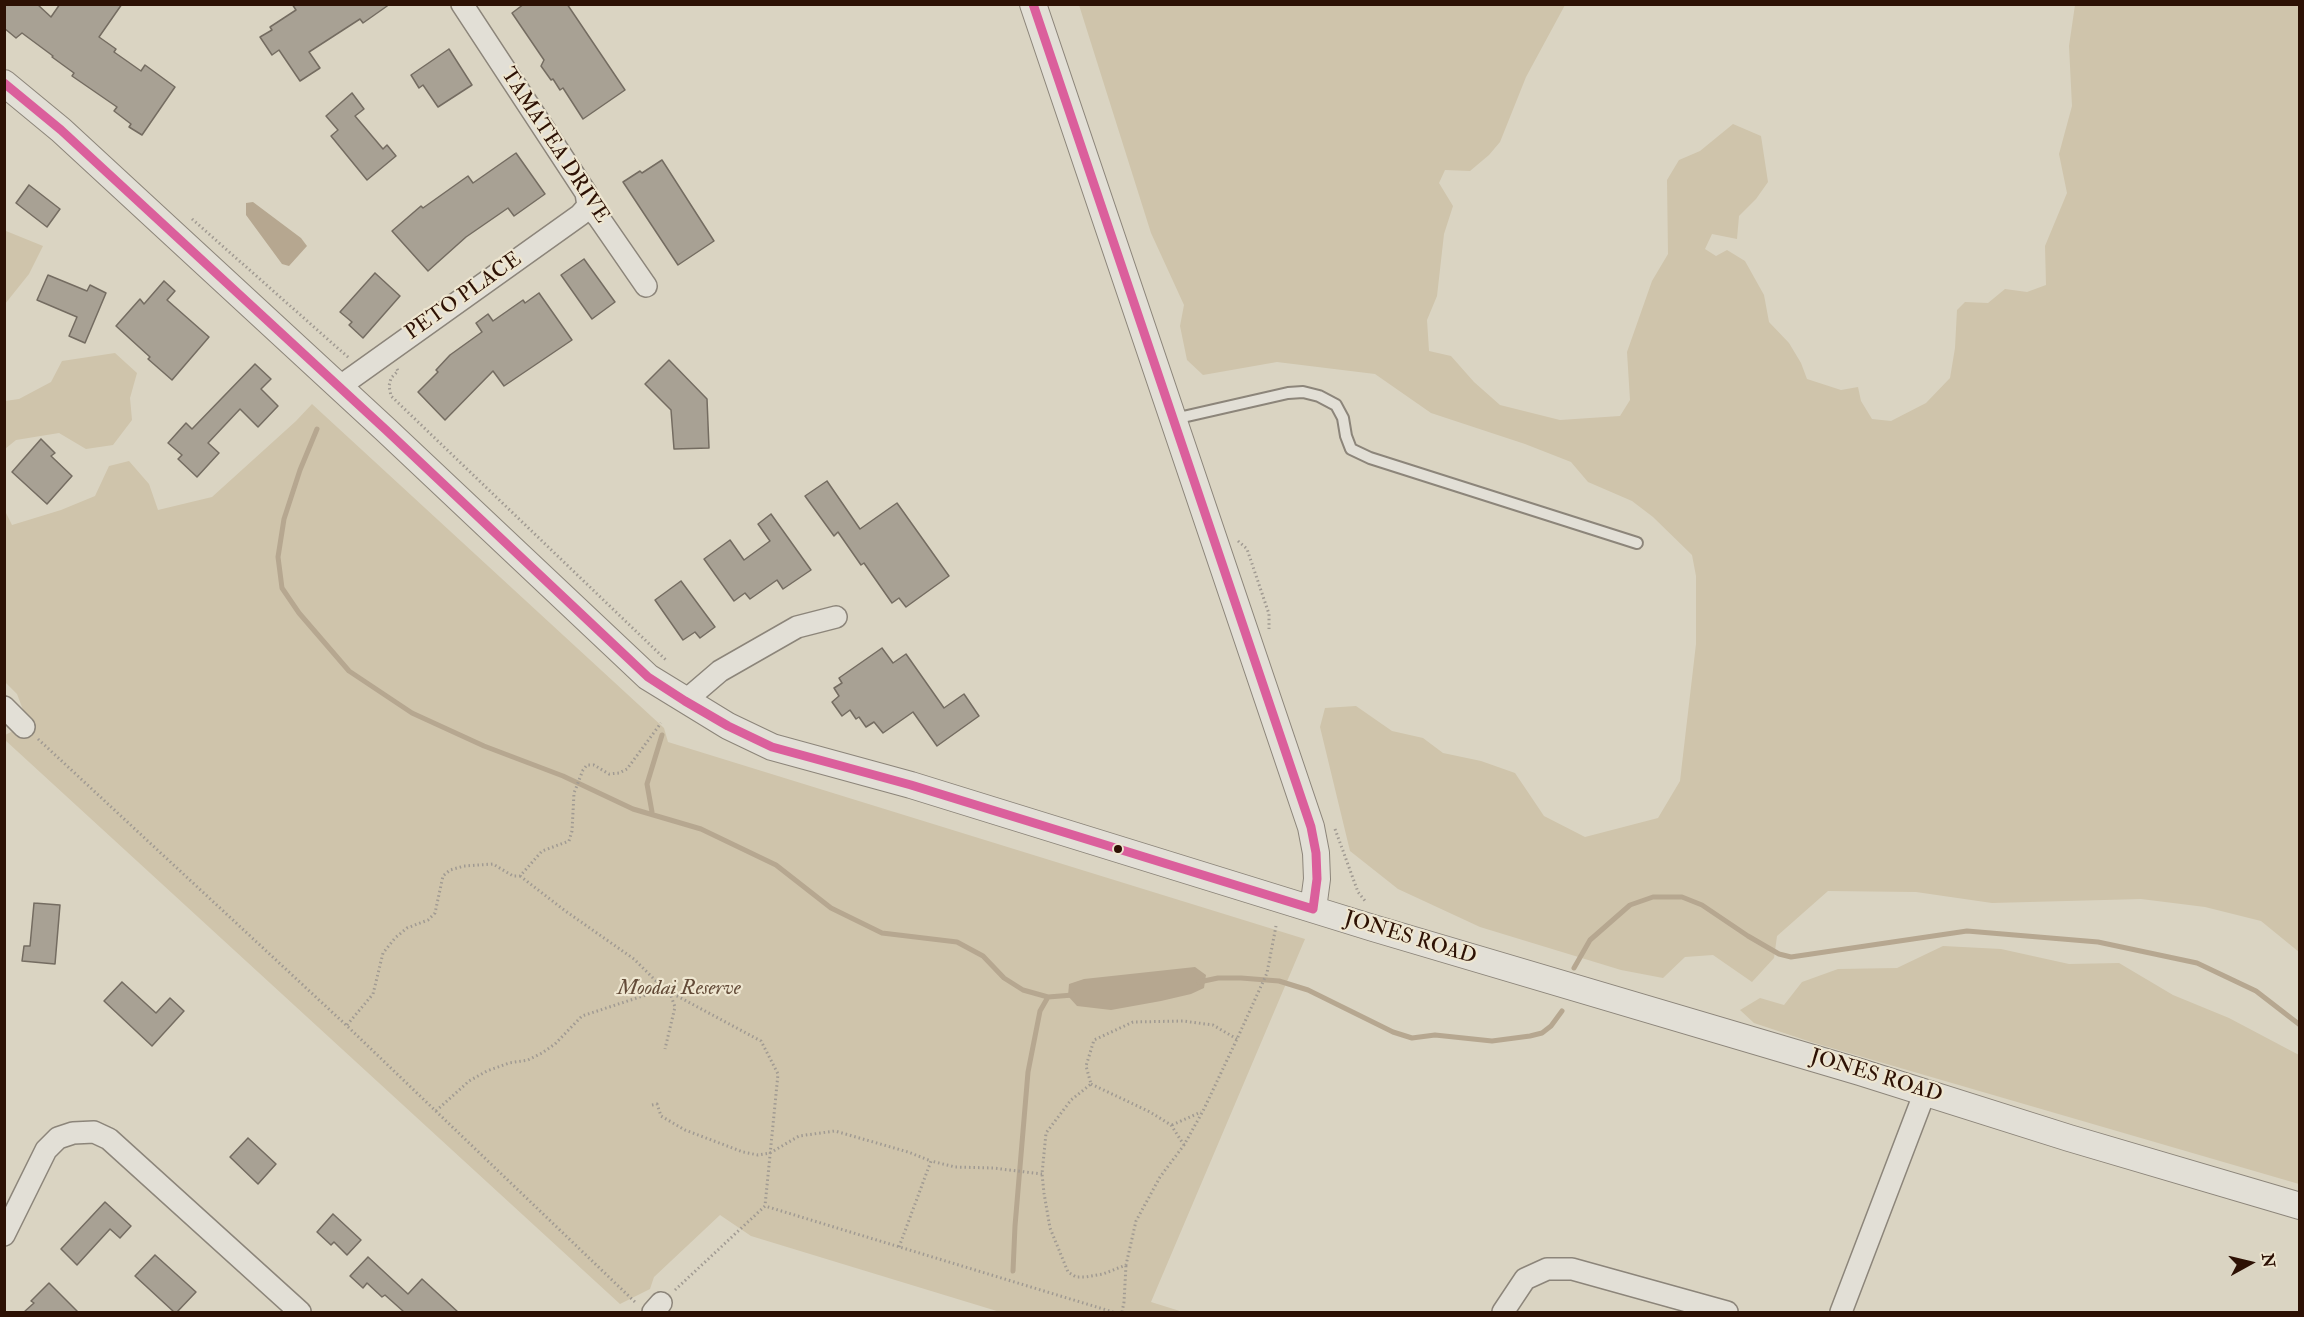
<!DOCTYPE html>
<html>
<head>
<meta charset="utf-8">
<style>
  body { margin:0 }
  #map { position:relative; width:2304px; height:1317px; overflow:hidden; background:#dad4c2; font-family:"IM FELL Double Pica",serif }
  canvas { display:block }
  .frame { position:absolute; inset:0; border:6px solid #2d1104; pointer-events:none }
  .north { position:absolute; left:2220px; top:1233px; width:60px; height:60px; -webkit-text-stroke:4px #eee6d0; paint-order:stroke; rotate:82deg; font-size:16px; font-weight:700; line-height:24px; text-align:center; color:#2d1104 }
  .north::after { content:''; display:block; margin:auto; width:21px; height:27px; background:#2d1104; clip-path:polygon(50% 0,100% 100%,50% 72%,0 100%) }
</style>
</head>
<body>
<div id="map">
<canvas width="2304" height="1317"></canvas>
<div class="frame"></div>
<div class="north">N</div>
</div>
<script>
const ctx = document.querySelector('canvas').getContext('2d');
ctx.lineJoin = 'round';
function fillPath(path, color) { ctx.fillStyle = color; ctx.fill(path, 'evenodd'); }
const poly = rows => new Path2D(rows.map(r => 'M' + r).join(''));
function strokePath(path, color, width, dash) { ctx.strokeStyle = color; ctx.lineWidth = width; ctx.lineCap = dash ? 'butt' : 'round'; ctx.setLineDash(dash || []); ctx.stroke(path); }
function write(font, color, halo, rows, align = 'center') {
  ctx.font = font + ' "IM FELL Double Pica",serif'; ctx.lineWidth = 4.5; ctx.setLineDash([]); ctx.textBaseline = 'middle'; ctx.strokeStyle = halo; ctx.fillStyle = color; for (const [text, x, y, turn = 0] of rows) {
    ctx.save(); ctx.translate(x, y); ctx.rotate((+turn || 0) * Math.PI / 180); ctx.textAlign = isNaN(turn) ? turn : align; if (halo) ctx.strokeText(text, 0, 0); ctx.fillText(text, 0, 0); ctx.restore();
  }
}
const green = poly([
  [1079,5,1565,5,1526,77,1500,142,1489,155,1470,171,1445,170,1439,183,1453,206,1444,234,1437,296,1427,320,1429,351,1451,356,1474,382,1500,405,1560,420,1620,416,1630,400,1627,352,1652,281,1668,254,1667,180,1679,160,1700,151,1733,124,1761,136,1768,182,1756,199,1739,216,1737,239,1712,234,1705,249,1716,256,1727,250,1745,261,1764,295,1769,322,1789,343,1801,363,1807,379,1841,390,1858,387,1861,401,1872,419,1891,421,1926,403,1950,378,1955,348,1957,310,1965,302,1988,303,2005,289,2027,292,2046,285,2045,246,2067,193,2059,154,2072,106,2069,46,2075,5,2299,5,2299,952,2261,921,2205,907,2141,899,1992,903,1916,892,1828,891,1777,936,1774,958,1752,982,1713,955,1685,957,1663,978,1621,970,1480,927,1398,889,1350,851,1320,727,1325,708,1356,706,1392,731,1423,738,1443,753,1481,761,1515,773,1544,816,1585,837,1658,818,1680,781,1696,644,1696,576,1692,555,1653,517,1632,501,1588,482,1571,462,1525,444,1431,413,1375,374,1277,362,1203,375,1187,360,1180,326,1184,305,1151,233],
  [6,231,43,246,29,274,5,304],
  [115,353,137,373,130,398,132,420,113,445,86,449,59,433,16,440,5,449,5,401,19,399,51,382,62,361],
  [312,404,664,728,668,742,1305,939,1151,1302,1183,1312,1000,1312,751,1236,720,1215,654,1277,650,1289,620,1304,5,740,5,735,17,729,25,715,17,694,5,682,4,509,12,525,61,510,95,496,109,466,129,461,149,484,158,510,212,497,296,421],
  [1943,946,2001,949,2069,964,2119,963,2173,995,2229,1018,2299,1055,2299,1184,1811,1042,1754,1023,1740,1010,1760,998,1784,1005,1802,982,1838,969,1897,968]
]);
const water = poly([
  [253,202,301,238,307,246,289,266,282,264,246,215,246,203],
  [1195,967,1206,975,1204,988,1191,994,1161,1001,1111,1010,1077,1006,1068,996,1069,984,1084,979]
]);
const stream = poly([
  [317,429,300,470,284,519,278,557,282,588,299,613,349,671,412,713,484,746,563,776,633,809,701,829,776,865,831,908,882,933,957,942,983,956,1004,978,1023,990,1048,997,1073,995],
  [652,812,647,784,662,735],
  [1574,968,1590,940,1630,905,1653,897,1682,897,1702,905,1748,936,1779,954,1791,957,1967,931,2098,942,2197,963,2256,991,2300,1025],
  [1199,982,1218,978,1241,978,1279,981,1308,990,1393,1032,1412,1038,1435,1035,1492,1041,1530,1036,1542,1033,1551,1026,1562,1011],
  [1013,1271,1015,1226,1028,1072,1040,1011,1048,997]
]);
const building = poly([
  [4,4,37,4,51,17,60,4,122,4,99,37,116,49,114,52,141,71,145,65,175,87,142,135,129,127,131,124,114,111,117,107,72,76,74,73,52,57,53,56,22,33,16,38,4,28,4,4],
  [292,4,390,4,363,23,360,19,309,52,320,68,300,81,279,50,272,55,260,37,272,30,270,27,296,10,292,4],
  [524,4,567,4,625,90,583,119,563,88,560,90,553,79,551,80,541,66,544,60,512,13,524,4],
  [449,49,472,85,438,107,423,85,419,88,411,75,449,49],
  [352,93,364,109,355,116,383,149,387,145,396,156,367,180,331,136,338,130,326,116,352,93],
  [516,153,545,194,514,216,508,208,466,237,428,271,392,231,421,206,423,208,468,176,473,183,516,153],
  [662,160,714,241,678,265,623,182,640,171,642,173,662,160],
  [29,185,60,209,47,227,16,203,29,185],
  [584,259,615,302,592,319,561,275,584,259],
  [375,273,400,296,363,338,349,325,352,322,340,312,375,273],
  [48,275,87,291,90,285,106,293,85,343,69,336,77,317,37,300,48,275],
  [164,281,175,291,167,300,209,337,172,380,148,359,150,357,116,326,140,299,144,304,164,281],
  [539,293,572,340,504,386,493,371,445,420,418,392,438,372,436,370,450,355,482,332,476,323,488,314,493,321,523,300,525,303,539,293],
  [669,360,707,399,709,448,674,449,671,410,645,384,669,360],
  [255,364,271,379,261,389,278,406,258,427,240,409,208,443,219,453,197,477,178,459,182,455,168,443,186,423,192,429,255,364],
  [41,439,55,453,51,456,72,476,47,504,12,472,41,439],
  [827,481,860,529,897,503,949,576,906,607,899,598,892,603,864,563,861,565,838,532,834,536,805,496,827,481],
  [771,514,811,570,783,589,777,580,750,599,745,593,734,601,704,559,730,540,744,560,770,541,758,524,771,514],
  [681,581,715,627,700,638,695,632,683,640,655,600,681,581],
  [882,648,893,663,906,654,944,708,964,694,979,716,937,746,913,712,883,733,874,722,866,727,859,717,856,719,850,710,842,716,832,702,839,696,834,688,842,683,839,678,882,648],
  [34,903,60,905,55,964,22,961,24,946,30,946,34,903],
  [122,982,156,1013,170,998,184,1011,152,1046,104,1001,122,982],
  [248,1138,276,1164,258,1184,230,1157,248,1138],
  [105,1202,131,1226,120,1238,110,1229,77,1265,61,1249,105,1202],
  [333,1214,361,1240,347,1255,334,1242,331,1245,317,1232,333,1214],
  [155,1255,196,1292,177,1312,174,1312,135,1276,155,1255],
  [368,1257,408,1294,422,1279,458,1312,404,1312,385,1295,382,1297,367,1283,363,1288,350,1276,368,1257],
  [49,1283,78,1312,24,1312,34,1303,31,1301,49,1283]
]);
const path = poly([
  [192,219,349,358],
  [397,369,398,371,391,378,389,386,391,396,667,661],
  [1238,541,1247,549,1269,614,1269,629],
  [38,739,346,1025,636,1303],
  [1335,829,1358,892,1366,902],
  [520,876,564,910,634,959,671,996,675,1007,665,1049],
  [347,1025,373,994,383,953,395,938,407,928,428,920,435,913,443,876,450,870,464,866,493,864,513,876,520,876,542,851,569,841,572,831,574,793,583,770,587,765,594,765,609,774,619,773,627,769,661,723],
  [1237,1039,1213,1025,1183,1021,1133,1022,1094,1040,1086,1066,1091,1084,1071,1100,1046,1133,1042,1174,1044,1193,1050,1228,1068,1272,1076,1277,1086,1277,1103,1274,1126,1265,1136,1221,1160,1177,1184,1145,1203,1111,1237,1039,1267,973,1276,926],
  [1091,1084,1150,1112,1171,1125,1184,1145],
  [652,1105,657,1104,661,1116,685,1130,743,1152,758,1155,770,1153,799,1136,835,1131,908,1152,931,1161],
  [436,1111,469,1081,487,1071,509,1063,528,1060,542,1053,555,1044,582,1016,664,989,761,1041,778,1074,765,1206],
  [1172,1125,1201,1112],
  [899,1247,931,1161,955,1167,993,1168,1042,1174],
  [675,1290,765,1206,1113,1312],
  [1122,1312,1124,1302,1126,1265]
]);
const service = poly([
  [1174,419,1288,393,1303,392,1319,396,1336,405,1343,418,1346,436,1351,449,1370,458,1637,543]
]);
const minor = poly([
  [462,4,586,193,588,206,599,218,646,286],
  [339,387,580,215,588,206],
  [685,701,720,671,797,627,836,617],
  [4,707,24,727],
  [4,1235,46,1150,58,1138,73,1133,94,1132,109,1139,300,1312],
  [653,1312,661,1303],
  [1503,1312,1525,1279,1547,1269,1572,1269,1727,1312],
  [1841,1312,1925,1092]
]);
const tertiary = poly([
  [1033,4,1311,827,1316,853,1317,879,1313,909],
  [4,83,61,130,386,430,648,677,728,726,772,747,911,785,1373,928,1860,1072,2069,1138,2300,1206]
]);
const bus1 = poly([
  [1033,4,1311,827,1316,853,1317,879,1313,909],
  [4,83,61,130,386,430,648,677,685,701,728,726,772,747,911,785,1313,909]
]);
const markers = [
  [1118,849,5,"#2d1104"]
];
const streetNames = [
  ["TAMATEA DRIVE",554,146,57],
  ["PETO PLACE",464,297,-35],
  ["JONES ROAD",1410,939,17],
  ["JONES ROAD",1876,1077,17]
];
const parkNames = [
  ["Moodai Reserve",679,989]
];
fillPath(green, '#cfc4ab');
fillPath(water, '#b6a790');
strokePath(stream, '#b6a790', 5);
fillPath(building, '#a8a194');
strokePath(building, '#746c61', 1.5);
strokePath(service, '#8c857a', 14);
strokePath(minor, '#8c857a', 24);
strokePath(tertiary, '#8c857a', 28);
strokePath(path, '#a09a92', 3, [1.5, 3]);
strokePath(service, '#e2dfd6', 10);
strokePath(minor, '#e2dfd6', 21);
strokePath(tertiary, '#e2dfd6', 26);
strokePath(bus1, '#db5f9c', 9);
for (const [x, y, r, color] of markers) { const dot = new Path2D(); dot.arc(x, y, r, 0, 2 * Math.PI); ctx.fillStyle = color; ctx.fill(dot); strokePath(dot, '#eee6d0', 2); }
write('21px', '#2d1104', '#eee6d0', streetNames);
write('italic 21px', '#634b38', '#eee6d0', parkNames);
</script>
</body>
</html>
